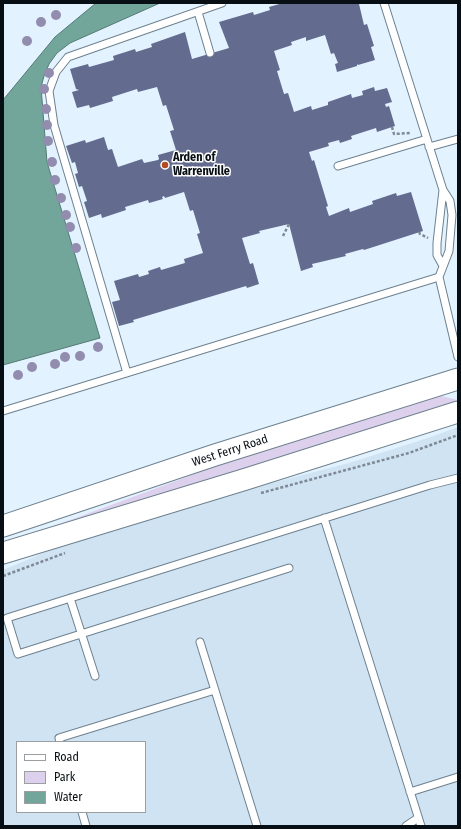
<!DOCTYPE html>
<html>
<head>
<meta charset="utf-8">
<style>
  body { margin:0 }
  #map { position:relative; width:461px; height:829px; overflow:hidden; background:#e2f2ff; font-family:"Fira Sans Condensed",sans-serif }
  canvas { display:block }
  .frame { position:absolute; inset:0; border:4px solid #080f14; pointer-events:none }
  .legend { position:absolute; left:16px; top:741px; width:130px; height:72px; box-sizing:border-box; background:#fff; border:1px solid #9c9fa1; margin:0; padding:5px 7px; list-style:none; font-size:12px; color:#080f14 }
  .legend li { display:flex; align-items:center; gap:8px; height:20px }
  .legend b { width:20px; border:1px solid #9c9fa1 }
</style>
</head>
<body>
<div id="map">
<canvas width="461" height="829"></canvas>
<div class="frame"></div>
<ul class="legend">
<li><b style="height:5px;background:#fff"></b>Road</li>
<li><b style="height:11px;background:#ddd0ed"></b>Park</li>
<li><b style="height:11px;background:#73a69b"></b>Water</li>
</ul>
</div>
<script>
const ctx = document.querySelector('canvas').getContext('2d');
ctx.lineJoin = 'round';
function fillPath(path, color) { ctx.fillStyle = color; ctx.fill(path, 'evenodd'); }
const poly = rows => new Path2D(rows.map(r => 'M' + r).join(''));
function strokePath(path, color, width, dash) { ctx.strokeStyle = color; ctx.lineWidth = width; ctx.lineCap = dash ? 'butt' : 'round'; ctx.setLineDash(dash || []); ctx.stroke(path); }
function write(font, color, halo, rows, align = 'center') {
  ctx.font = font + ' "Fira Sans Condensed",sans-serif'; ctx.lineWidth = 3; ctx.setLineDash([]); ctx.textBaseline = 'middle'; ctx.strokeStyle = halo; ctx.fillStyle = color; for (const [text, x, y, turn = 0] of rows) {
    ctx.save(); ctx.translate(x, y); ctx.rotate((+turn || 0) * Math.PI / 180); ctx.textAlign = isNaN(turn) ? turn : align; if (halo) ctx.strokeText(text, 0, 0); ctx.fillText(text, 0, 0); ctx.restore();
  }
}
const built = poly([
  [458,427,458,826,3,826,3,570,70,542,237,492,349,463,431,437],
  [17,742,145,742,145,812,17,812]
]);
const green = poly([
  [437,395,458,400,458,404,55,529,54,526,260,450]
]);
const water = poly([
  [96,3,160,3,70,43,57,53,49,64,44,76,41,87,47,162,100,338,3,365,3,100,55,37,96,3]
]);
const building = poly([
  [283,3,359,4,364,25,367,24,374,46,371,47,375,60,358,65,357,64,357,66,337,72,335,64,338,63,334,53,331,54,325,35,306,41,306,37,291,42,292,45,274,51,280,70,277,71,284,94,288,93,294,112,311,106,312,110,328,105,328,102,351,94,352,98,363,95,362,91,374,87,375,91,387,88,392,102,385,104,386,107,389,106,395,126,377,132,376,128,351,136,352,139,340,143,339,140,328,143,329,146,309,152,312,161,314,160,328,206,326,207,329,216,349,208,350,212,373,204,372,201,396,193,397,196,411,192,423,231,364,250,363,249,345,254,346,256,312,264,313,267,301,271,289,224,259,231,260,233,242,238,250,264,253,263,259,284,247,288,246,286,133,320,134,322,119,326,112,302,120,300,114,281,138,274,139,277,149,274,148,271,160,267,161,270,185,263,184,259,203,253,197,234,200,233,193,210,190,211,184,192,165,198,164,196,162,197,163,199,149,203,148,200,125,207,126,210,102,218,101,214,89,218,84,202,87,201,82,186,79,187,75,174,78,173,75,162,72,163,66,146,85,140,86,143,104,137,108,150,112,149,118,167,142,159,144,163,158,160,159,159,158,155,176,150,170,131,174,130,166,105,163,106,157,87,138,92,137,89,112,97,113,101,90,108,89,105,77,108,72,92,79,90,76,89,70,69,88,64,89,67,114,60,113,56,135,49,136,52,152,47,151,44,185,32,192,59,229,48,219,22,253,12,254,15,270,10,269,7]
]);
const path = poly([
  [392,127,394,134,410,133],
  [419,232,420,234,428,238],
  [283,236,289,224],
  [261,493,409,453,458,435],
  [3,576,65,553]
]);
const lane = poly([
  [384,3,443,190,450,201,452,215,449,251,439,277],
  [198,12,210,53],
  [429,147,458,139],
  [338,166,427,139],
  [442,264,437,255,437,243,443,190],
  [127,373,54,125,49,91,56,72,68,57,222,3],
  [3,411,439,277,458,357],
  [324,518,421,826],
  [289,568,18,654,7,618,430,485,458,478],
  [70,598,95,676],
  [200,642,257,826],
  [60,742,59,738,215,690],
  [410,792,458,777],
  [82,812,86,826],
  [406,826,418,818]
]);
const secondary = poly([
  [3,526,215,455,458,379],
  [3,553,243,480,458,412]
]);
const trees = [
  [56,15],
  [41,22],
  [27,41],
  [49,73],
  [44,89],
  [46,109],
  [47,125],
  [48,141],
  [52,162],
  [55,180],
  [61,198],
  [66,215],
  [70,227],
  [76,248],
  [98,347],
  [80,356],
  [65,357],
  [55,364],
  [32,367],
  [18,375]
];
const markers = [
  [165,165,4,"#b24c23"]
];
const poiNames = [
  ["Arden of",173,158],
  ["Warrenville",173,172]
];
const streetNames = [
  ["West Ferry Road",230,451,-18]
];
fillPath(built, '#cfe3f3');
fillPath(green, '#ddd0ed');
fillPath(water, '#73a69b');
strokePath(water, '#537972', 1);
fillPath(building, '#636b8f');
strokePath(lane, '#6e808e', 9);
strokePath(secondary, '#6e808e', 23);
strokePath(path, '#7e8993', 2.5, [3, 2]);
strokePath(lane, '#fff', 7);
strokePath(secondary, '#fff', 21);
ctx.fillStyle = '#928cae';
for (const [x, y] of trees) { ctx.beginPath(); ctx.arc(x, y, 5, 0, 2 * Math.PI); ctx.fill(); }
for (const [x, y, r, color] of markers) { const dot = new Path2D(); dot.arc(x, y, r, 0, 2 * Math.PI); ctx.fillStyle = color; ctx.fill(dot); strokePath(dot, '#fff', 1.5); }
write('bold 12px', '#080f14', '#fff', poiNames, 'left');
write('12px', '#080f14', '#fff', streetNames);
</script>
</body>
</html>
